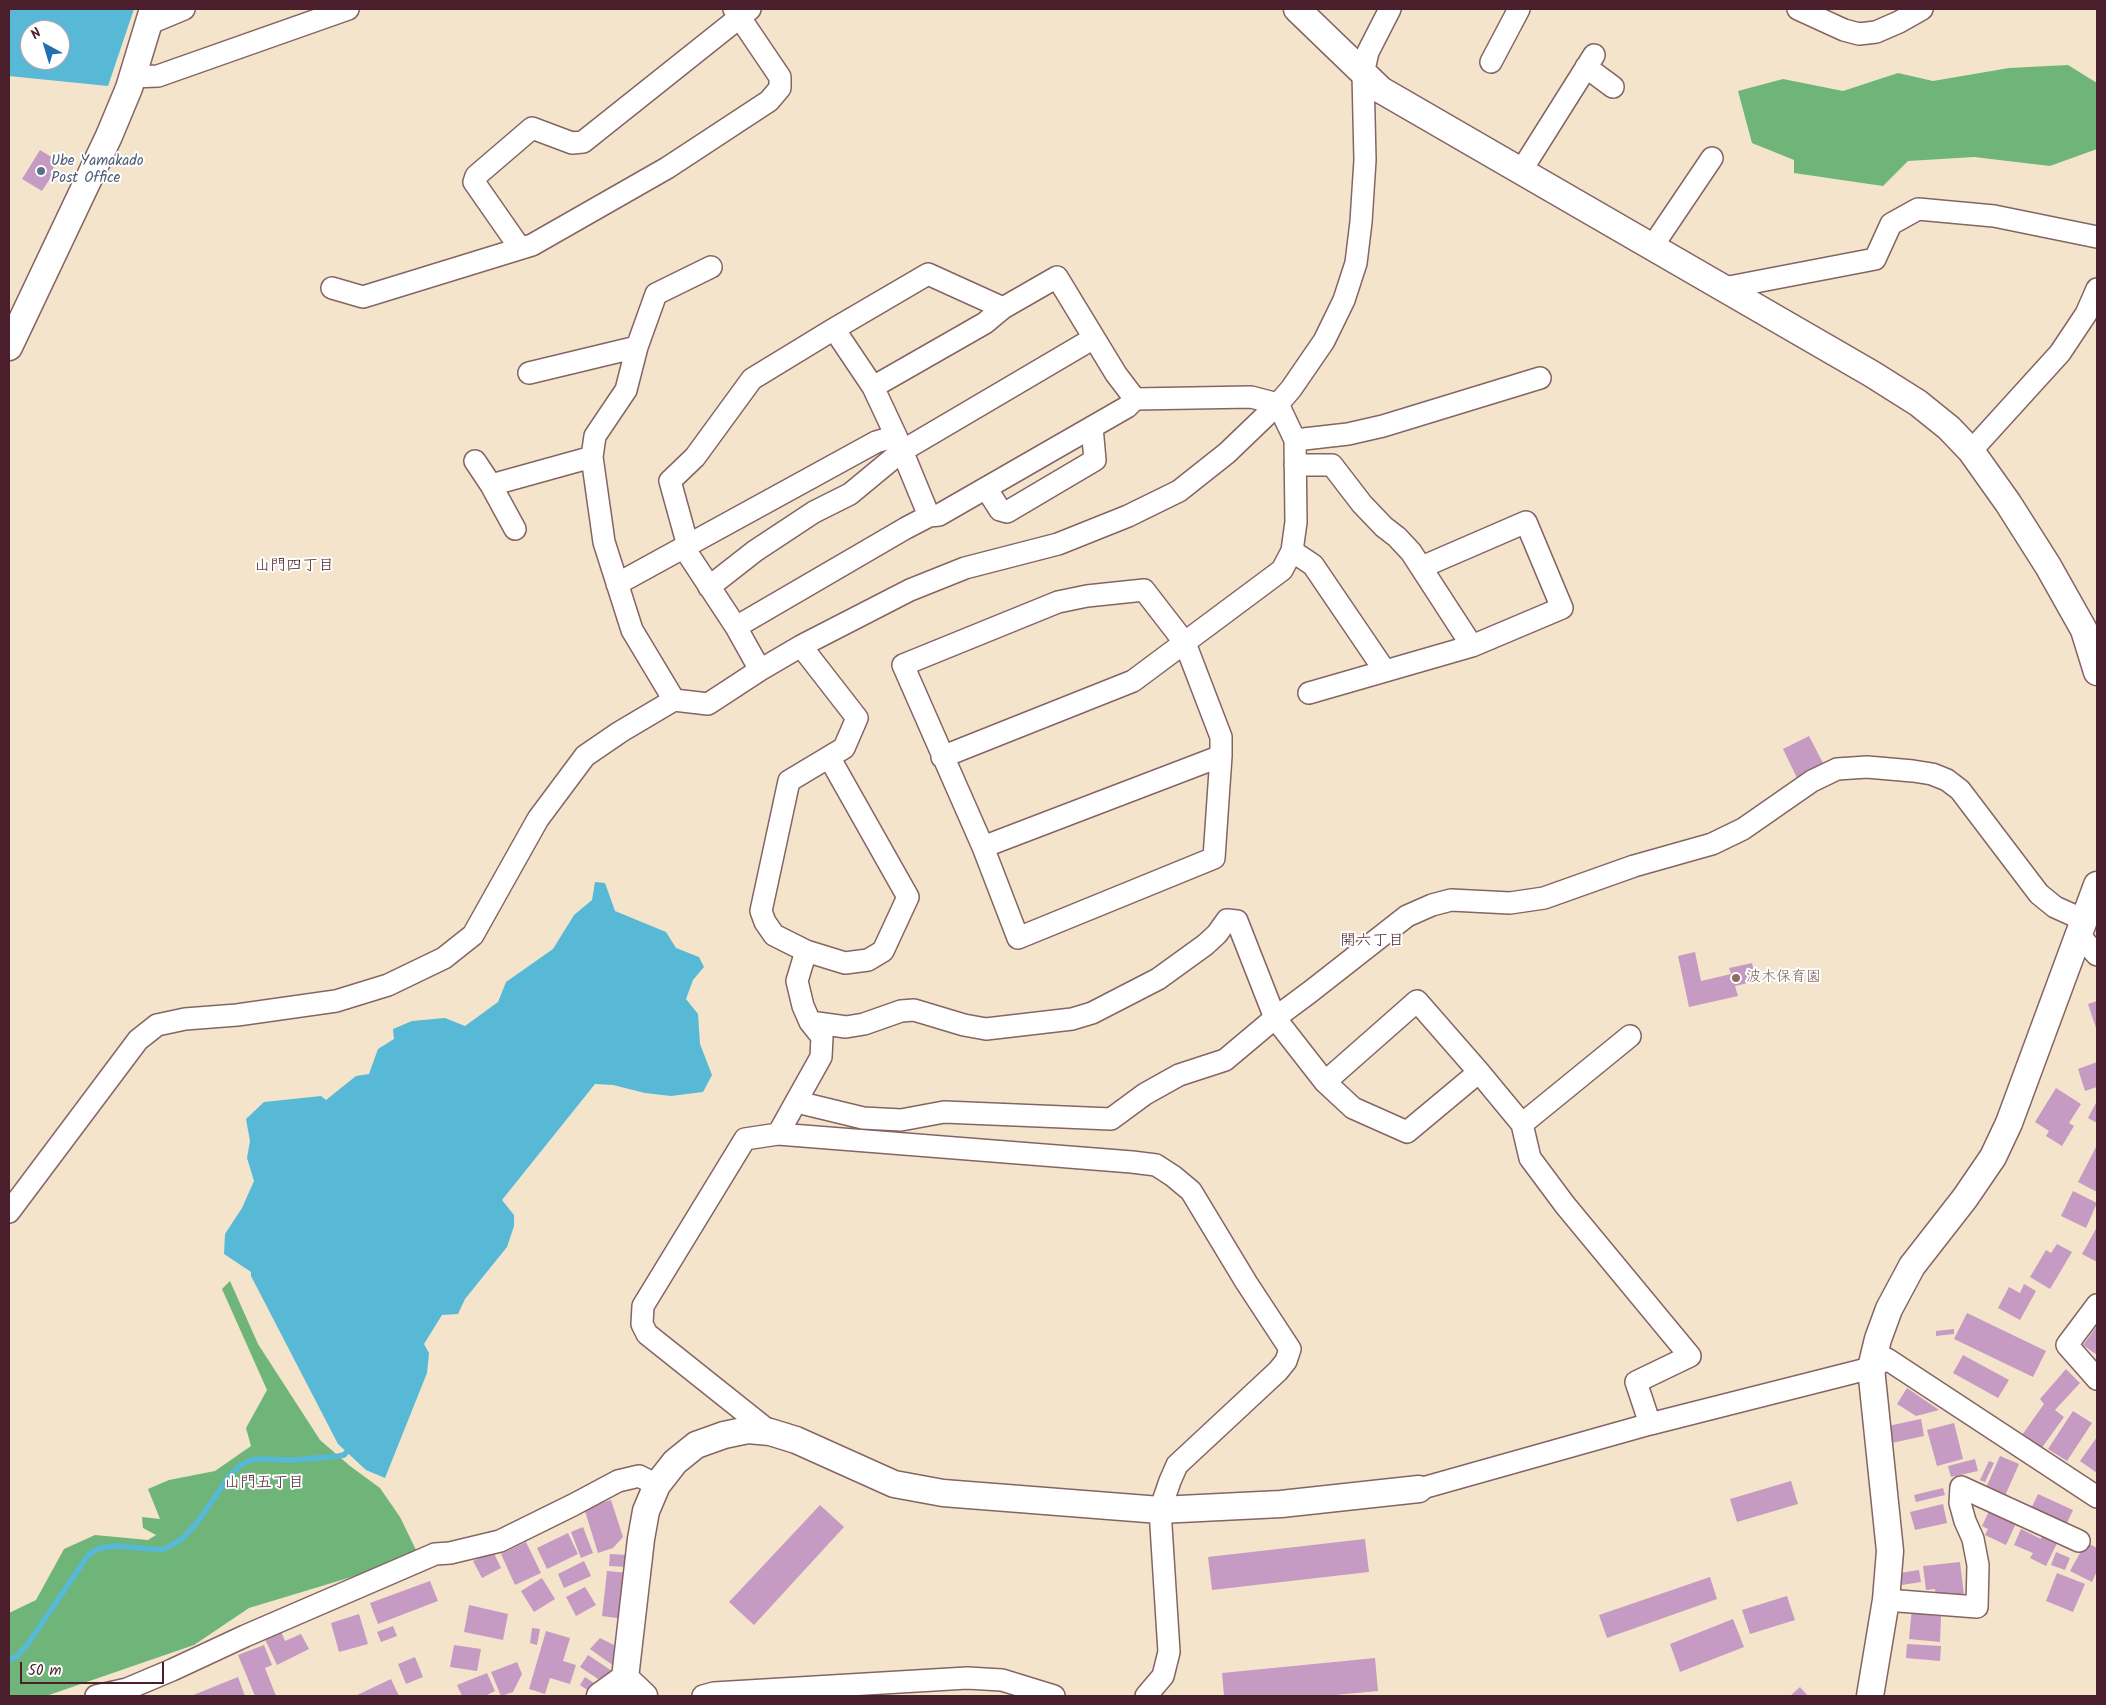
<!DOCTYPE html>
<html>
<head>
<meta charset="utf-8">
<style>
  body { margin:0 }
  #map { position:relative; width:2106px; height:1705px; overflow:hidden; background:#f3e4cb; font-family:Kalam,sans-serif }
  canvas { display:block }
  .frame { position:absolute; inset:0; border:10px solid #4a1f2b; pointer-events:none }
  .north { position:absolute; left:20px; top:20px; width:50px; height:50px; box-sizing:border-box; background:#fff; border:1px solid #b7a5aa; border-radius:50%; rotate:321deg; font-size:14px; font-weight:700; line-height:20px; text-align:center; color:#4a1f2b }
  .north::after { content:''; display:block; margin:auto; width:18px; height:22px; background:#1f6fb2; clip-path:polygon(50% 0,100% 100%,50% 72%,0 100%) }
  .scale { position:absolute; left:20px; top:1662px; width:144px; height:22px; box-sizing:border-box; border:2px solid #4a1f2b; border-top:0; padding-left:6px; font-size:15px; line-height:18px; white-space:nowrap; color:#4a1f2b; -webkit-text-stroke:4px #fff; paint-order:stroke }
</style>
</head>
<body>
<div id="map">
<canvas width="2106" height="1705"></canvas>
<div class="frame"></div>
<div class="north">N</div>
<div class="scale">50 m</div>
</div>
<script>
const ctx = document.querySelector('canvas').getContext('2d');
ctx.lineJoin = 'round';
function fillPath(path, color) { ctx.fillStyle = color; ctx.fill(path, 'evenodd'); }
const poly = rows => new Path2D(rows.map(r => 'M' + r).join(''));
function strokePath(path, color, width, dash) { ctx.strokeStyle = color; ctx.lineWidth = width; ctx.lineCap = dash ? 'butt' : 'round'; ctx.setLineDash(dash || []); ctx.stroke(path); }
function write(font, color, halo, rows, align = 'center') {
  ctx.font = font + ' Kalam,"Klee One",sans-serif'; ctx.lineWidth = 4; ctx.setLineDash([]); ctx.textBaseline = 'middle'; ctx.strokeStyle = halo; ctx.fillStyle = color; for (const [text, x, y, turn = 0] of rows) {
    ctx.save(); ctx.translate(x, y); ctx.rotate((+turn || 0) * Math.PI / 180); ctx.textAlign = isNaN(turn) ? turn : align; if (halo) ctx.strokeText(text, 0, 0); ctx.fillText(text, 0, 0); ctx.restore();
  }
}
const forest = poly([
  [2068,65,2097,83,2097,149,2050,166,1974,157,1908,161,1883,186,1794,173,1794,160,1752,143,1738,91,1783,79,1843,91,1898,73,1933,81,2009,68],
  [230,1281,258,1344,320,1440,350,1466,380,1488,400,1517,416,1550,358,1575,249,1608,194,1645,46,1696,9,1696,9,1613,36,1600,64,1549,95,1535,148,1540,156,1535,143,1528,142,1517,160,1519,148,1489,169,1480,215,1471,251,1446,246,1428,267,1390,222,1289]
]);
const water = poly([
  [9,9,134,9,108,86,9,76],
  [30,30,60,30,60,60,30,60],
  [595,882,605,883,615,911,666,932,676,948,699,957,704,967,693,980,686,999,698,1014,700,1044,712,1075,703,1092,671,1096,645,1093,613,1085,595,1084,502,1200,514,1215,514,1226,507,1247,465,1299,458,1314,442,1315,424,1344,429,1353,427,1373,385,1478,366,1470,338,1444,251,1276,251,1272,224,1254,225,1234,242,1208,254,1181,247,1158,250,1141,246,1119,264,1102,321,1096,326,1100,356,1076,369,1074,378,1049,394,1039,393,1029,412,1021,445,1018,465,1026,498,1002,506,982,553,949,574,915,592,900]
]);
const stream = poly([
  [9,1660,17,1656,27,1645,89,1554,100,1548,116,1546,162,1550,174,1544,184,1537,196,1524,231,1474,242,1464,255,1459,294,1460,339,1456,344,1455,351,1447]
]);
const building = poly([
  [40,150,58,161,50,173,53,174,42,191,22,179],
  [1809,736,1824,765,1797,778,1783,749],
  [1695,952,1701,981,1731,974,1729,968,1752,963,1756,981,1735,986,1738,996,1689,1007,1678,956],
  [2097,1001,2097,1031,2088,1004],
  [2097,1062,2097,1087,2085,1091,2078,1069],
  [2056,1088,2081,1104,2069,1123,2074,1126,2062,1146,2046,1136,2049,1131,2035,1122],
  [2097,1101,2097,1123,2088,1118],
  [2096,1147,2097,1148,2097,1192,2078,1182],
  [2073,1191,2097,1203,2086,1228,2061,1216],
  [2097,1227,2097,1262,2082,1254],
  [2057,1244,2072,1252,2050,1289,2030,1277,2046,1250,2051,1253],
  [2024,1284,2036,1291,2020,1320,1998,1308,2009,1287,2020,1293],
  [1967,1313,2046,1351,2033,1377,1954,1339],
  [2097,1326,2097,1355,2083,1345],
  [1954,1329,1954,1334,1936,1336,1936,1331],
  [1963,1355,2009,1380,1998,1398,1953,1373],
  [2066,1369,2080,1383,2055,1410,2064,1417,2041,1449,2022,1435,2044,1404,2040,1399],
  [1907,1388,1939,1410,1916,1416,1897,1404],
  [2073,1411,2092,1423,2067,1461,2048,1449],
  [1921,1419,1924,1436,1887,1444,1883,1427],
  [1954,1423,1963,1459,1937,1466,1927,1430],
  [2097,1437,2097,1473,2080,1461],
  [2000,1456,2019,1464,2004,1498,1985,1490],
  [1975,1459,1978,1471,1951,1477,1948,1466],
  [1989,1461,1994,1463,1985,1482,1980,1480],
  [1791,1481,1798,1504,1737,1522,1730,1499],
  [1943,1488,1945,1495,1916,1502,1914,1495],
  [2038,1494,2073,1510,2064,1529,2029,1513],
  [611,1500,623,1537,613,1548,598,1553,584,1508],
  [1943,1504,1947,1523,1915,1530,1910,1512],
  [820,1505,844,1527,754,1625,729,1602],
  [1991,1507,2018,1519,2006,1545,1985,1535,1988,1529,1982,1526],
  [583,1527,593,1553,581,1558,571,1532],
  [2021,1529,2041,1539,2044,1532,2059,1539,2046,1566,2030,1558,2033,1553,2014,1545],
  [568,1533,578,1554,547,1569,537,1548],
  [1365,1539,1369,1572,1212,1590,1208,1557],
  [526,1542,541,1573,515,1585,501,1554],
  [2086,1542,2097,1548,2097,1571,2092,1582,2070,1571],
  [493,1551,501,1568,482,1578,473,1561],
  [2056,1552,2070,1558,2065,1570,2051,1565],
  [610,1554,627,1555,627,1567,609,1566],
  [584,1561,591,1576,564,1588,558,1574],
  [1960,1562,1964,1595,1936,1598,1935,1589,1926,1590,1923,1566],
  [1919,1570,1921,1582,1902,1585,1900,1573],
  [607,1571,629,1573,624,1619,602,1616],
  [2057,1573,2085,1584,2073,1612,2046,1601],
  [1710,1577,1717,1599,1607,1638,1599,1615],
  [542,1578,555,1599,534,1612,521,1591],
  [430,1581,438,1601,378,1624,370,1603],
  [585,1587,596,1605,576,1616,566,1597],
  [1787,1596,1795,1620,1750,1634,1742,1610],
  [469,1605,508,1614,503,1640,464,1632],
  [1912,1607,1933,1608,1933,1616,1941,1616,1940,1642,1909,1639],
  [359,1614,368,1644,339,1652,331,1623],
  [1733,1619,1744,1647,1680,1672,1670,1644],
  [393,1626,397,1636,381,1642,377,1632],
  [532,1628,540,1629,537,1645,530,1643],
  [280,1629,285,1641,301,1634,309,1649,277,1665,264,1637],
  [546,1631,570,1638,563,1661,576,1665,570,1684,550,1678,545,1694,529,1689],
  [600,1638,614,1645,614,1666,590,1649],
  [1907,1644,1941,1646,1940,1661,1906,1658],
  [264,1645,272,1665,265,1668,276,1696,255,1696,238,1655],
  [454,1645,481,1649,477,1671,450,1667],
  [588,1655,612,1671,604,1683,580,1667],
  [415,1657,423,1677,406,1684,398,1664],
  [1375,1658,1378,1691,1324,1696,1224,1696,1222,1673],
  [517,1662,522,1674,513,1692,501,1696,491,1672],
  [487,1673,495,1691,485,1696,462,1696,457,1685],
  [238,1677,245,1696,191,1696],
  [585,1677,600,1687,595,1695,580,1685],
  [391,1679,399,1696,355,1696],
  [1800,1687,1808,1696,1790,1696]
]);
const minor = poly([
  [1798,9,1844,30,1859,34,1876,32,1899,22,1922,9],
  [148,24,184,9],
  [1491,62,1519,9],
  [1586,67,1613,87],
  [132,77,158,76,348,9],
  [1521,171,1594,55],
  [1652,247,1712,158],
  [520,248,474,182,476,176,532,128,572,143,583,142,750,9],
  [332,288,363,297,532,245,667,168,769,101,780,88,780,77,734,9],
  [1724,288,1875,259,1891,224,1918,209,1994,216,2097,237],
  [834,329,873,387,896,436,929,516],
  [529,373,637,347],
  [873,387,985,323,1003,308],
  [1295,440,1348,434,1383,426,1540,378],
  [1971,451,2060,353,2086,314,2097,289],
  [475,461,491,485,515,529],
  [1295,465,1332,465,1362,504,1384,527,1397,537,1411,552,1472,646],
  [491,485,592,457],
  [986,488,1000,510,1007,512,1095,460,1092,427],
  [688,546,670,481,695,457,752,379,834,329,928,274,1003,308,1057,277,1116,374,1135,399],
  [684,548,736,627,760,670],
  [1292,551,1313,565,1385,671],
  [617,584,876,442,896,436],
  [709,587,755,551,814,512,850,494,902,451,1094,338],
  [1144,590,1185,643,1221,737,1221,756,1214,858,1018,938,983,847,903,665,1058,602,1087,596,1144,590],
  [736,627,906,528,929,516,939,515,1127,407,1135,399,1251,397,1278,404],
  [801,646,857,718,844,748,789,781,761,911,765,922,774,935,806,951,845,963,868,960,883,951,908,897,829,757],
  [1309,693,1472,646,1562,608,1526,522,1422,567],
  [674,700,632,630,604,542,592,457,595,436,626,390,637,347,656,294,711,267],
  [942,757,1133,681,1282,570,1292,551,1296,522,1295,440,1278,404],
  [983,847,1221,756],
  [2079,935,2097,955],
  [810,1022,846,1027,864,1024,901,1011,914,1010,964,1025,986,1029,1072,1019,1092,1013,1158,979,1205,945,1217,934,1227,920,1237,921,1275,1018,1325,1082,1353,1108,1407,1132,1479,1072],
  [1325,1082,1417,1001,1479,1072,1522,1124,1530,1158,1565,1205,1690,1356,1636,1382,1650,1424],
  [797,1102,863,1118,901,1120,944,1112,1111,1119,1145,1094,1179,1075,1225,1060,1275,1018,1310,992,1407,916,1432,905,1451,900,1510,903,1544,898,1634,866,1712,844,1743,829,1812,781,1837,769,1867,767,1913,771,1932,774,1947,780,1960,790,2039,894,2055,907,2084,920],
  [1522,1124,1630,1036],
  [778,1134,821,1057,822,1037,810,1022,803,1006,797,981,806,951],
  [9,1212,138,1040,157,1025,185,1019,237,1015,336,1001,388,985,444,958,473,935,538,819,585,756,620,732,674,700,708,704,760,670,801,646,910,590,965,568,1058,544,1128,516,1179,491,1227,453,1278,404,1291,389,1324,341,1344,300,1356,263,1361,222,1365,160,1363,74,1368,52,1390,9],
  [2097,1305,2067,1345,2097,1379],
  [770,1432,647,1334,642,1324,643,1306,745,1139,778,1134,1132,1162,1156,1165,1173,1176,1191,1191,1246,1282,1290,1349,1286,1361,1278,1371,1177,1465,1170,1481,1160,1510,1169,1652,1163,1676,1146,1696],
  [1419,1489,1650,1424,1871,1368,1887,1359,2097,1497],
  [1886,1600,1977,1607,1978,1565,1973,1539,1965,1521,1960,1503,1961,1487,2079,1541],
  [96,1696,127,1689,172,1670,245,1636,435,1554,450,1553,500,1541,573,1505,618,1481,639,1476,657,1485],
  [703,1696,714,1693,967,1678,1002,1680,1054,1696]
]);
const tertiary = poly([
  [1297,9,1381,90,1872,374,1918,403,1949,428,1971,451,2008,503,2048,566,2084,630,2097,672],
  [9,347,109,136,129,88,153,9],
  [625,1678,644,1696],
  [600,1696,625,1678,641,1539,646,1511,657,1485,675,1462,696,1445,724,1435,748,1430,770,1432,796,1440,894,1484,943,1493,1160,1510,1281,1504,1419,1489],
  [1870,1696,1886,1600,1890,1551,1871,1368,1878,1339,1889,1309,1912,1266,1965,1198,1993,1157,2009,1123,2097,885]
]);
const markers = [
  [41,171,5,"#5c6f8a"],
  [1736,978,5,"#8d6e63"]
];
const serviceNames = [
  ["Ube Yamakado",51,162],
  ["Post Office",51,179]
];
const educationNames = [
  ["波木保育園",1746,978]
];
const neighbourhoodNames = [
  ["山門四丁目",294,567],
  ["開六丁目",1372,942],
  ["山門五丁目",264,1484]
];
fillPath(forest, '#6fb57a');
fillPath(water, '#57b9d6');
strokePath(stream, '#57b9d6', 5.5);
fillPath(building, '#c59bc3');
strokePath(minor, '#856463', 24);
strokePath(tertiary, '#856463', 29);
strokePath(minor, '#fff', 21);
strokePath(tertiary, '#fff', 26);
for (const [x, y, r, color] of markers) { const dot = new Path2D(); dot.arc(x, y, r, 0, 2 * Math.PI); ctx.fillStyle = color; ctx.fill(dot); strokePath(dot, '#fff', 2); }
write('15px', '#4e5e75', '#fff', serviceNames, 'left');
write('15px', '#785e54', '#fff', educationNames, 'left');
write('16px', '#4a1f2b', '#fff', neighbourhoodNames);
</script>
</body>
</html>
